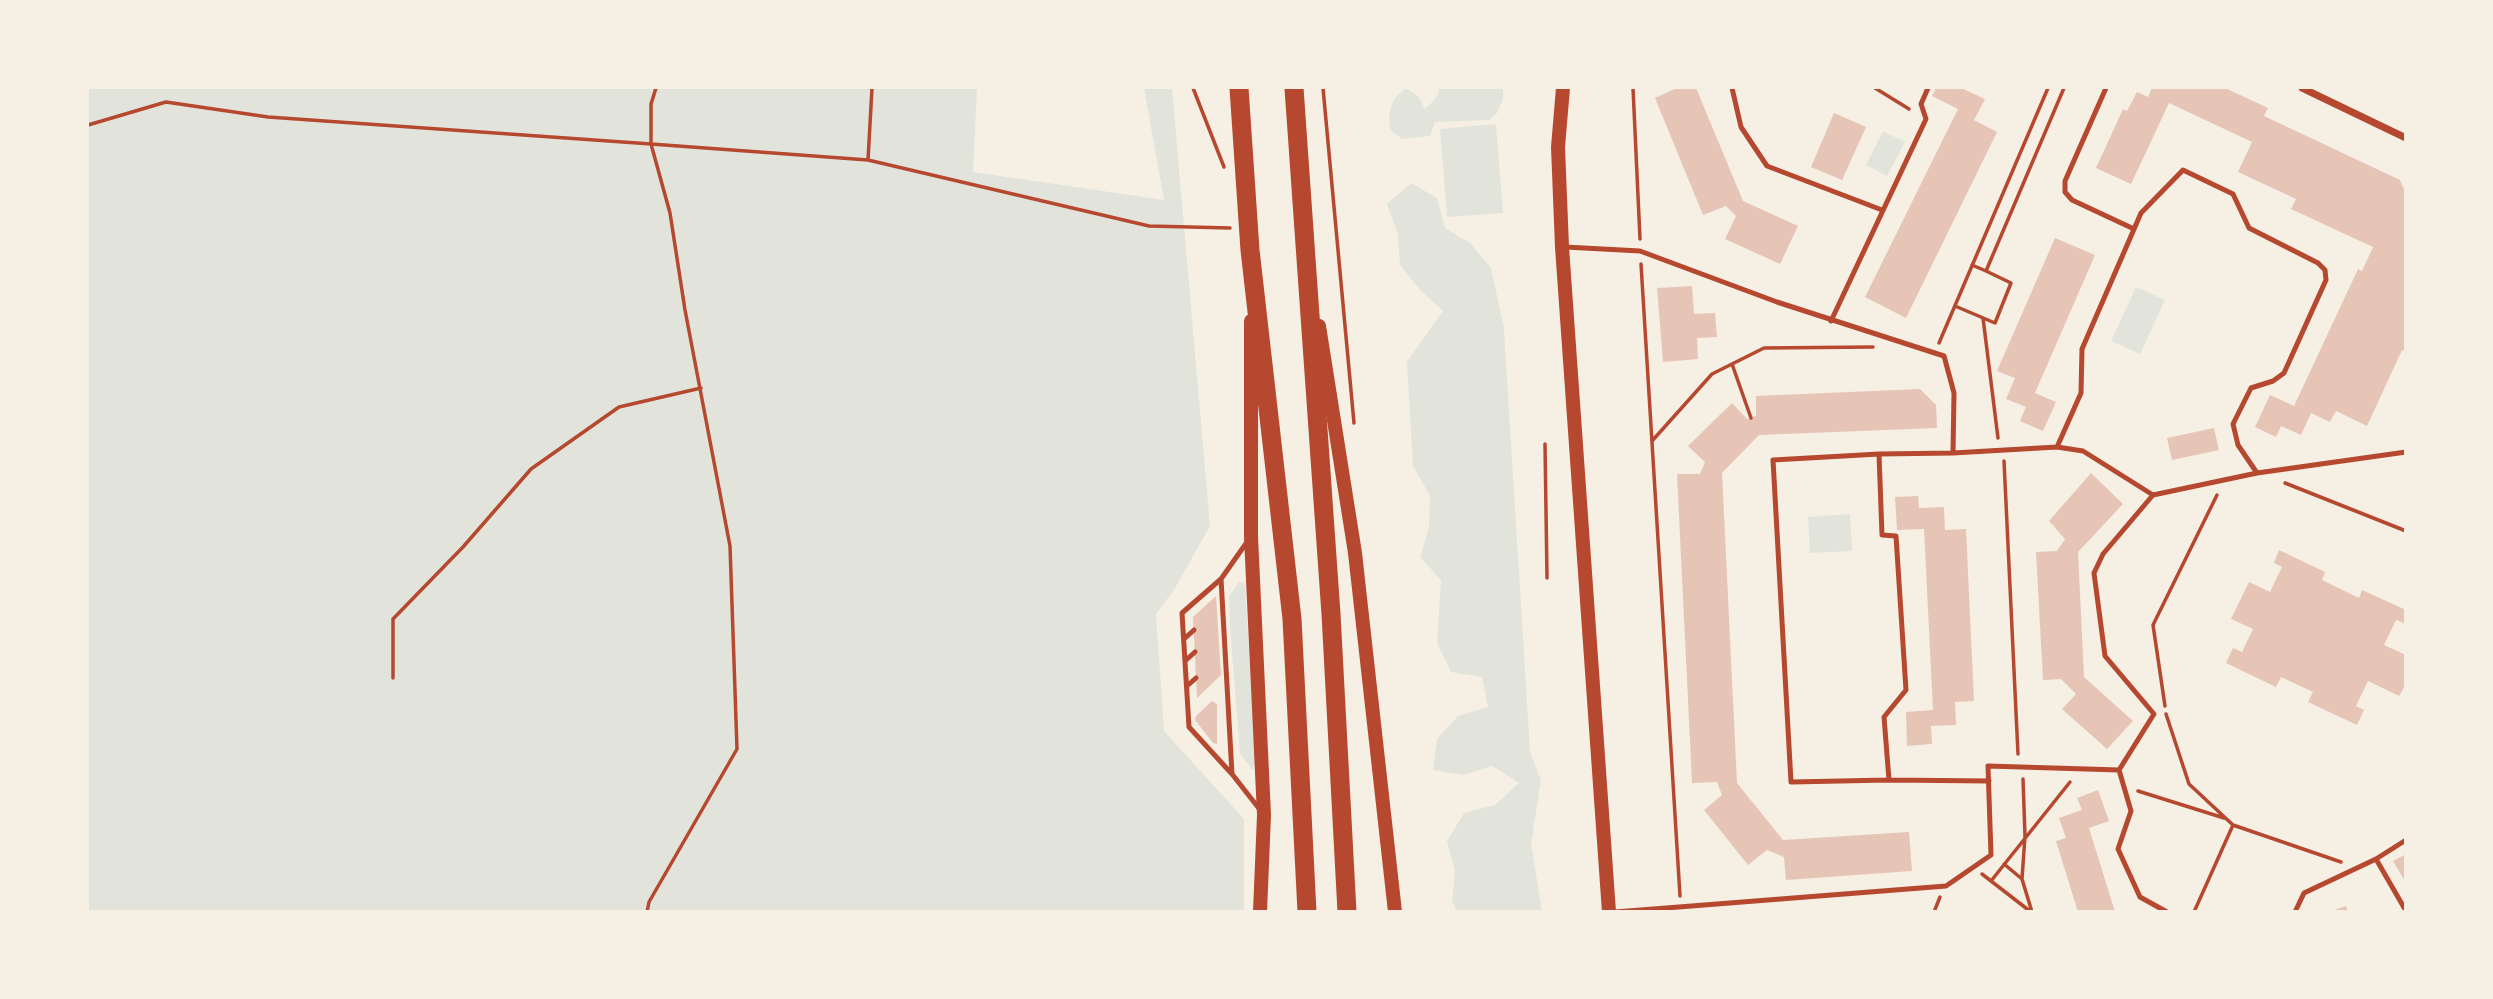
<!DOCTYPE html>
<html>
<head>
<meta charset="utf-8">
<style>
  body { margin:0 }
  #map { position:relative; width:2493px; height:999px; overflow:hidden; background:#f6efe4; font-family:"Times New Roman",serif }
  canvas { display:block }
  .frame { position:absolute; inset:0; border:89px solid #f6efe4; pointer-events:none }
</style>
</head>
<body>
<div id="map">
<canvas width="2493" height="999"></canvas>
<div class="frame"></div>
</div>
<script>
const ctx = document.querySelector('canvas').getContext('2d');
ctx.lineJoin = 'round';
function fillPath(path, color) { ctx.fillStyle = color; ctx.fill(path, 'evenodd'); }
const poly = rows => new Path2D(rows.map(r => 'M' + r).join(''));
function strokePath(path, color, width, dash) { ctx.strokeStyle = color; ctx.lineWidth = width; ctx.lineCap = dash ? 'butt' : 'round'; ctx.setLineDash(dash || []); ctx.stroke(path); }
const green = poly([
  [88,88,977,88,973,172,1164,200,1144,88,1172,88,1210,526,1174,590,1156,614,1164,731,1244,819,1244,911,88,911],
  [1405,88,1418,96,1425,109,1436,98,1440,88,1503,88,1503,99,1497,113,1489,120,1435,122,1430,136,1402,139,1390,130,1389,114,1394,99],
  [1496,124,1503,213,1447,217,1440,129],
  [1883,131,1905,142,1887,176,1866,165],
  [1411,183,1437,198,1445,228,1470,243,1491,268,1504,329,1530,752,1541,780,1531,844,1542,911,1457,911,1452,901,1455,871,1447,841,1464,813,1495,805,1519,783,1492,766,1464,775,1433,770,1437,739,1458,716,1488,707,1482,677,1451,672,1437,643,1441,580,1420,557,1429,528,1430,496,1413,466,1407,362,1443,311,1420,290,1400,265,1398,234,1387,204],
  [2136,287,2165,300,2140,354,2111,341],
  [1850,514,1852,551,1810,553,1808,517],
  [1239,582,1245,584,1256,765,1252,770,1240,753,1230,627,1229,597]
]);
const building = poly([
  [1677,88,1696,88,1743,201,1798,226,1780,264,1725,239,1736,216,1726,206,1703,215,1655,98],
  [1936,88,1961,88,1985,99,1974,120,1997,132,1906,318,1865,297,1958,109,1932,96],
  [2152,88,2225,88,2268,108,2264,116,2400,180,2406,194,2406,352,2402,350,2367,426,2336,411,2330,422,2311,413,2301,435,2281,426,2276,437,2255,427,2270,395,2294,406,2358,269,2362,271,2373,247,2291,209,2296,199,2238,172,2252,142,2169,103,2131,184,2096,168,2123,109,2127,111,2137,92,2148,97],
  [1834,113,1866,127,1842,180,1811,167],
  [2055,238,2095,255,2035,393,2056,402,2043,431,2020,421,2026,407,2006,399,2015,378,1997,371],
  [1692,286,1694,314,1715,313,1717,337,1697,338,1698,359,1663,362,1657,288],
  [1920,389,1936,405,1937,428,1759,435,1722,473,1737,783,1783,840,1909,832,1912,871,1786,880,1784,857,1767,850,1748,865,1704,810,1722,795,1717,782,1692,783,1677,474,1700,474,1705,462,1688,446,1732,403,1747,419,1756,416,1756,396],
  [2214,428,2219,450,2172,460,2167,438],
  [2091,473,2123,504,2078,552,2084,677,2133,721,2107,749,2062,709,2076,694,2061,679,2043,680,2036,552,2057,551,2065,539,2049,521],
  [1918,496,1919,508,1944,507,1945,530,1966,529,1974,701,1955,702,1956,725,1931,726,1932,744,1907,746,1906,712,1933,710,1924,529,1897,530,1895,497],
  [2279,550,2325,572,2322,580,2359,598,2362,590,2406,610,2406,624,2396,620,2384,645,2406,655,2406,684,2399,696,2368,681,2356,706,2364,710,2357,725,2308,702,2313,692,2281,677,2276,687,2226,663,2233,648,2242,652,2253,629,2231,619,2249,582,2270,592,2282,567,2274,563],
  [1216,596,1221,675,1197,698,1193,617],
  [1212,701,1217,704,1217,744,1213,743,1195,720,1196,716],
  [2098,790,2109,821,2089,828,2115,912,2078,912,2056,841,2066,838,2059,818,2082,810,2077,798],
  [2406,854,2406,883,2393,861],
  [2346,906,2348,912,2332,912,2331,911]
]);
const path = poly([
  [872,88,868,160,1149,226,1230,228],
  [1193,88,1224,167],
  [1323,88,1354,423],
  [1633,88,1640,239],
  [1875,88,1909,109],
  [88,125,166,102,268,117,651,144,651,104,656,88],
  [1641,264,1680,896],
  [1972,265,1986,271,2064,88],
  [1955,306,1995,323,2011,283,1986,271],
  [1983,318,1998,438],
  [1939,343,2048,88],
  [1732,364,1751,418],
  [1652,441,1712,374,1764,348,1873,347],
  [1545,444,1547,578],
  [2004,461,2018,754],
  [2285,483,2406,531],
  [393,678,393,619,463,547,531,469,619,407,701,388],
  [2165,706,2153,625,2217,495],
  [2166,714,2189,784,2233,825,2341,862],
  [2023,779,2025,836,2022,879,2032,912],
  [2138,791,2224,818],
  [2004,864,2022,879],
  [1982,874,2031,912],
  [1991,881,2070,782],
  [647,912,649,902,737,749,730,546,685,310,670,213,651,144,868,160],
  [1934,912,1940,897],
  [2194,912,2233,825]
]);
const service = poly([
  [1732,88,1741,127,1767,166,1882,210],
  [2106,88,2065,181,2065,192,2072,200,2134,229],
  [1565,247,1640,251,1777,302,1944,356,1954,393,1953,453,2057,447,2083,451,2153,495,2257,473,2406,452],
  [1831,321,1926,119,1921,104,1928,88],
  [2057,447,2081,393,2082,349,2141,213,2183,170,2233,194,2249,228,2318,263,2325,270,2326,280,2284,373,2273,381,2251,388,2233,424,2238,445,2257,473],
  [1879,454,1882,535,1896,536,1906,690,1884,717,1889,780,1791,782,1773,460,1879,454,1953,453],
  [1247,542,1221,579,1232,774,1261,811],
  [1221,579,1182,613,1189,727,1231,773],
  [1184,639,1194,630],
  [1185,661,1195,652],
  [1187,686,1196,678],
  [2119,770,2131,811,2118,849,2140,897,2167,912],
  [1889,780,1989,781],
  [2406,840,2376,859,2406,911],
  [1615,912,1946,886,1991,855,1988,766,2119,770,2154,714,2105,656,2094,573,2103,554,2153,495],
  [2295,912,2304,893,2376,859]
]);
const minor = poly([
  [2302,88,2406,138]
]);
const secondary = poly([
  [1563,88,1558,147,1562,247,1609,912],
  [1251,321,1251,537,1264,815,1260,912],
  [1319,326,1355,553,1395,912]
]);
const trunk = poly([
  [1239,88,1250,250,1292,619,1307,912],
  [1294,88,1331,614,1347,912]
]);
fillPath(green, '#e2e4dc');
fillPath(building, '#e6c5b7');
strokePath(path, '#b5482f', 3.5);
strokePath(service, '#b5482f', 5);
strokePath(minor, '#b5482f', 7);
strokePath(secondary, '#b5482f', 14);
strokePath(trunk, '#b5482f', 19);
</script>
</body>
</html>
